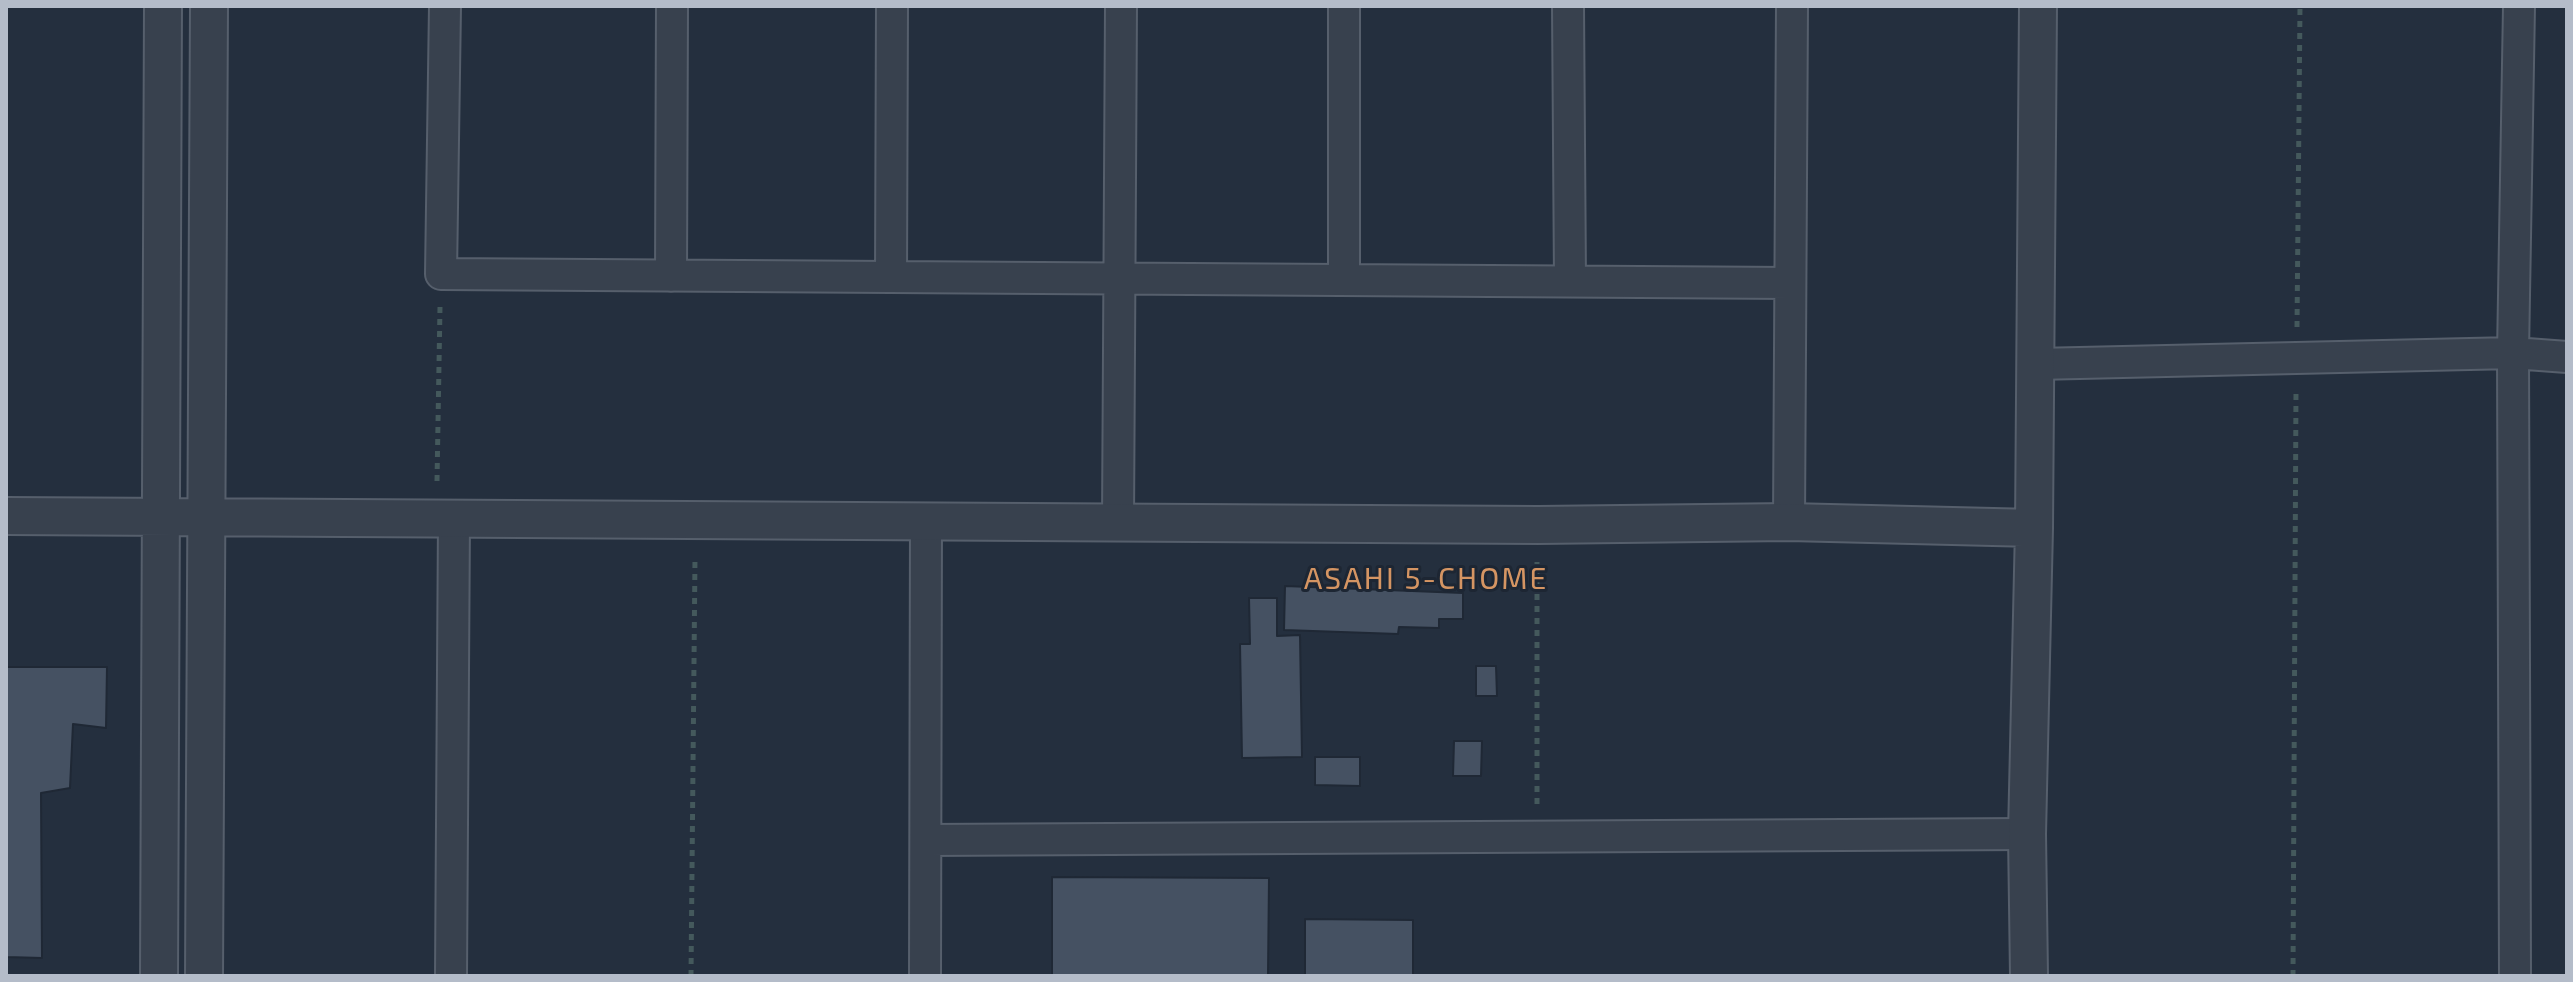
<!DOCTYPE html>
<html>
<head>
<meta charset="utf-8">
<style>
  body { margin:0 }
  #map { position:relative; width:2573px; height:982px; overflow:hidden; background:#242f3e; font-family:"Exo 2",sans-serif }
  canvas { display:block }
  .frame { position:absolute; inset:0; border:8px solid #b4bcc9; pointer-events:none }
</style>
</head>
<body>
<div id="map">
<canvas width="2573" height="982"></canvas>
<div class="frame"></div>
</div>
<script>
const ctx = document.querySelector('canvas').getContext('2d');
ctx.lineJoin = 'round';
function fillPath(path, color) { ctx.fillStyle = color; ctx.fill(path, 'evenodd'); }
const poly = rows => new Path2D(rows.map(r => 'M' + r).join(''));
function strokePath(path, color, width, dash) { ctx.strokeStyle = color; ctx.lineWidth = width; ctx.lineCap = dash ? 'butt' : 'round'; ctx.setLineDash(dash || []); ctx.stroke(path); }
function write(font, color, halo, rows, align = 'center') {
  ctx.font = font + ' "Exo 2",sans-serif'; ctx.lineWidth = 6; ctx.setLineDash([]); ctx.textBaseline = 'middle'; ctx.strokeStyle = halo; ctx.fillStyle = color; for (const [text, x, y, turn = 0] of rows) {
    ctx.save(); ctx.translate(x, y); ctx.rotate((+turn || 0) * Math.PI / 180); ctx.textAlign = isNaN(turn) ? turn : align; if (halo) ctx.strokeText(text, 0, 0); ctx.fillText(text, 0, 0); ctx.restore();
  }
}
const building = poly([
  [1285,586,1463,593,1463,619,1439,619,1439,628,1399,627,1398,634,1284,630,1285,586],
  [1249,598,1277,598,1277,636,1300,635,1302,757,1242,758,1240,644,1250,644,1249,598],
  [1476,666,1496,666,1497,696,1476,696,1476,666],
  [6,667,107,667,106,728,73,724,70,788,41,793,42,958,6,957,6,667],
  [1454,741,1482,741,1481,776,1453,776,1454,741],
  [1315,757,1360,757,1360,786,1315,785,1315,757],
  [1052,877,1269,878,1268,976,1052,976,1052,877],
  [1305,919,1413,920,1413,976,1305,976,1305,919]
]);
const path = poly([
  [2297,327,2300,6],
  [437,481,440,307],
  [1537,804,1537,562],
  [691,976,695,557],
  [2293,976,2296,389]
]);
const minor = poly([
  [445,6,441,274,1790,283],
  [1344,6,1344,280],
  [1568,6,1570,281],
  [671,276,672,6],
  [891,277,892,6],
  [2036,364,2513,353,2567,357],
  [1118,522,1121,6],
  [1789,522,1792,6],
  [927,840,2027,834],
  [451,976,454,518],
  [925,976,926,521],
  [2515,976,2513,353,2519,6]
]);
const tertiary = poly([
  [6,516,1538,525,1789,522,2034,528],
  [159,976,163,6],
  [204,976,209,6],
  [2029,976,2027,834,2034,528,2038,6]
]);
const neighbourhoodNames = [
  ["ASAHI 5-CHOME",1426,579]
];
fillPath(building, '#455162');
strokePath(building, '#1f2835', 2);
strokePath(minor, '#565f6c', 34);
strokePath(tertiary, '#565f6c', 40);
strokePath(path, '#44595c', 5, [6, 6]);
strokePath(minor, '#38414e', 30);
strokePath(tertiary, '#38414e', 36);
ctx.letterSpacing = '2px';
write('30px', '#d59563', '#1d2633', neighbourhoodNames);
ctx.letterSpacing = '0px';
</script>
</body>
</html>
